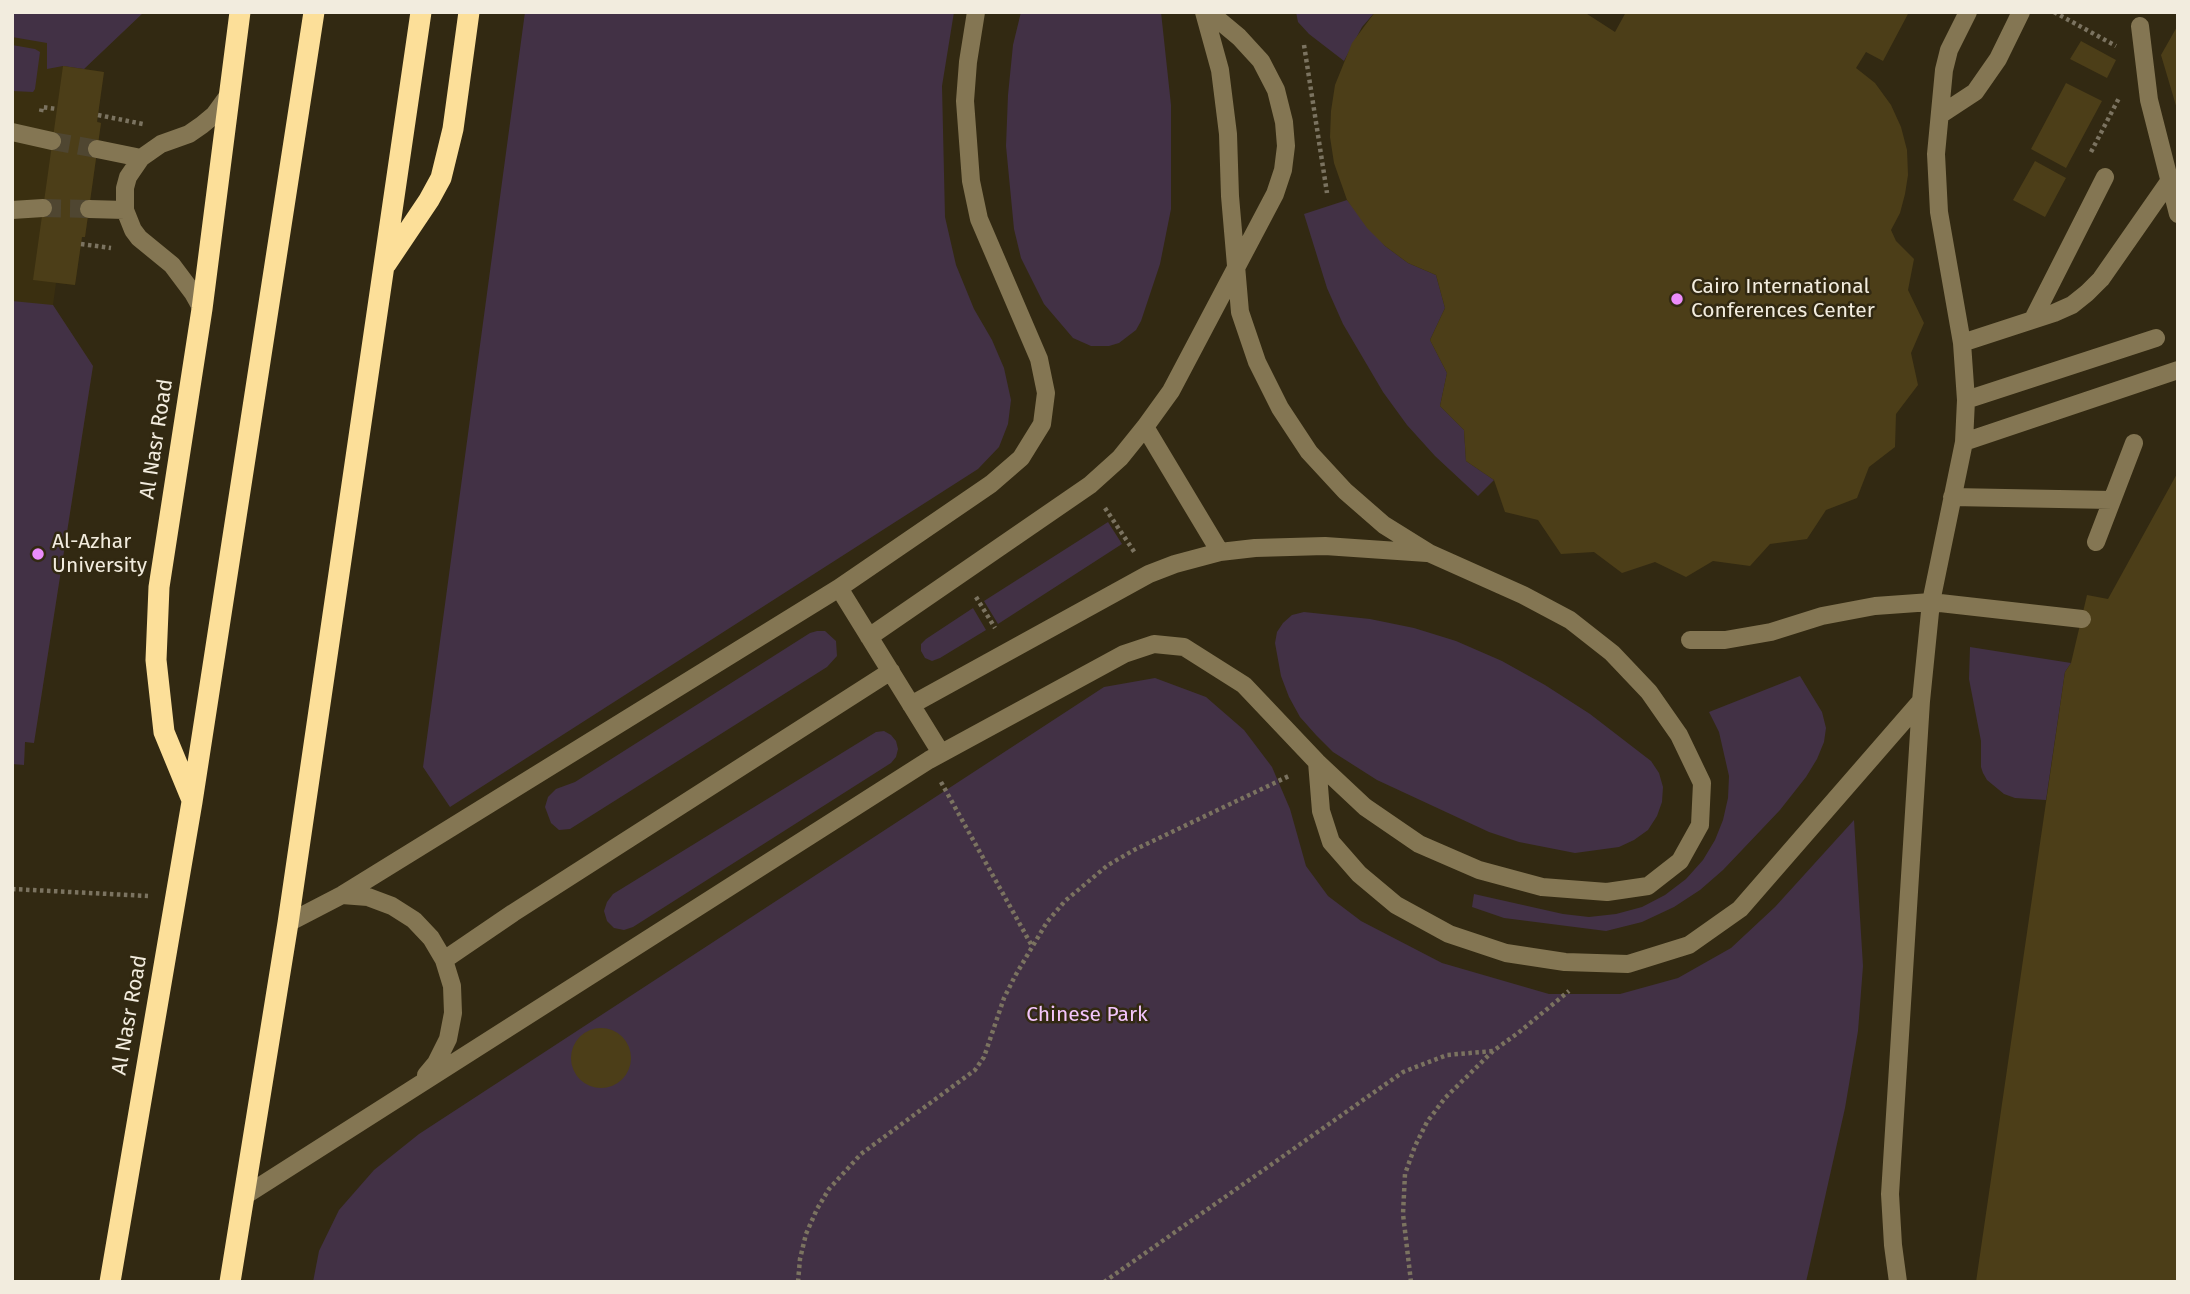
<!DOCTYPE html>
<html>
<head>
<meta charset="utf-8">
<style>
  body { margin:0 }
  #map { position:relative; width:2190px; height:1294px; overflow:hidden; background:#322912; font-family:"Fira Sans",sans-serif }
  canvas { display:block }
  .frame { position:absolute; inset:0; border:14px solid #f2ecde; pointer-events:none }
</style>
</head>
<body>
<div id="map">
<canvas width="2190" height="1294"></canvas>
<div class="frame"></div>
</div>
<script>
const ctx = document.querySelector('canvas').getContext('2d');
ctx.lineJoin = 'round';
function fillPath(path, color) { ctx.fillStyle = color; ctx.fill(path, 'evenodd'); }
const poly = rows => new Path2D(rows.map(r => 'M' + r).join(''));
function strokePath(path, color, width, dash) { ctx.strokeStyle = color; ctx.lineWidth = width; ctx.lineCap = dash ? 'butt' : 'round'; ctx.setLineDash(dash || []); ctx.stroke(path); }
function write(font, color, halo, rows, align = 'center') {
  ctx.font = font + ' "Fira Sans",sans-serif'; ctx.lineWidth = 5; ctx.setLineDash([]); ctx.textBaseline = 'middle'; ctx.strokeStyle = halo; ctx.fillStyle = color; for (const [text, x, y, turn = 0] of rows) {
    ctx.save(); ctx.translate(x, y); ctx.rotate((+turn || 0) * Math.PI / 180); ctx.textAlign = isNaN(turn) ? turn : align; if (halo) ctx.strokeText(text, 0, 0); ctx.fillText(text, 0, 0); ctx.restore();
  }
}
const built = poly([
  [12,12,144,12,84,69,104,72,97,121,101,123,85,237,82,237,75,285,56,283,53,305,93,366,34,743,25,742,24,765,12,764]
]);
const green = poly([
  [12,12,144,12,84,69,63,66,47,69,47,43,12,37],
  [525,12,954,12,942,86,945,217,956,265,974,309,992,340,1004,368,1011,400,1008,424,999,447,978,469,450,807,423,767],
  [1021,12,1161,12,1171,105,1171,209,1160,264,1141,321,1136,330,1119,343,1109,346,1091,346,1073,338,1044,304,1021,258,1014,229,1006,146,1008,95,1013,45],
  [1296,12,1375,12,1362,27,1344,61,1309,34,1298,22],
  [12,45,35,49,40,52,35,89,33,92,12,91],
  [1347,200,1385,246,1408,263,1436,275,1445,308,1430,340,1447,373,1440,406,1464,430,1466,461,1494,480,1478,496,1435,456,1407,425,1383,392,1343,324,1327,288,1304,214],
  [12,301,53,305,93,366,34,743,25,742,24,765,12,764],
  [1108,522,1122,544,998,624,984,601],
  [973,608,986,630,940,658,932,661,925,658,921,651,921,644,926,639],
  [1304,612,1370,619,1414,628,1456,641,1502,661,1545,685,1590,714,1651,761,1659,773,1663,787,1662,802,1657,816,1648,830,1634,840,1619,847,1575,853,1519,842,1489,832,1377,780,1333,752,1316,735,1300,717,1289,697,1281,676,1275,643,1277,632,1283,623,1292,615],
  [817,631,825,631,836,641,837,656,827,667,570,829,559,830,551,823,545,807,548,797,556,789,575,782,810,633],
  [1970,647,2071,663,2065,672,2046,800,2015,798,2004,794,1987,780,1983,773,1981,767,1981,741,1969,679],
  [1800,676,1822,712,1826,728,1824,742,1817,759,1806,777,1780,810,1723,870,1700,890,1674,907,1642,922,1606,931,1504,918,1472,907,1474,894,1563,914,1589,917,1616,914,1642,907,1665,895,1686,879,1703,860,1715,840,1723,820,1728,798,1729,776,1719,732,1709,712],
  [1155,678,1206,697,1244,730,1272,767,1290,809,1306,866,1328,896,1361,921,1442,963,1549,994,1620,994,1678,978,1731,948,1775,907,1854,820,1863,966,1858,1031,1845,1108,1806,1282,313,1282,319,1251,339,1210,374,1170,419,1134,1104,687],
  [884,731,891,735,896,741,898,749,896,757,891,763,633,927,624,930,614,928,607,921,604,911,607,902,613,894,876,732]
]);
const building = poly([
  [1375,12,1584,12,1615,32,1626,12,1909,12,1883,61,1866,52,1856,68,1875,83,1891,105,1901,127,1907,150,1908,175,1905,194,1900,213,1891,230,1896,241,1914,259,1908,290,1924,323,1911,353,1918,385,1896,414,1895,447,1869,467,1857,498,1826,510,1807,539,1770,544,1750,566,1713,561,1686,577,1655,562,1622,573,1594,552,1561,554,1538,520,1505,512,1494,480,1466,461,1464,430,1440,406,1447,373,1430,340,1445,308,1436,275,1408,263,1385,246,1367,228,1347,200,1334,163,1330,137,1331,111,1335,85,1352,43],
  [2178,25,2178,109,2177,109,2161,55],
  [2081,41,2116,60,2107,78,2070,59],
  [63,66,104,72,97,122,101,123,85,237,82,237,75,285,33,280],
  [2066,83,2102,101,2066,168,2031,149],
  [2035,161,2066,178,2045,217,2013,200],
  [2178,472,2178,1282,1976,1282,2065,672,2071,663,2087,595,2108,599],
  '571 1058a30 30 0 1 1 60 0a30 30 0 1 1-60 0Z'
]);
const minorTunnel = poly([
  [52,141,97,149],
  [43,208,89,209]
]);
const path = poly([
  [2054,12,2116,46],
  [1304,45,1327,193],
  [41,112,42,107,57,109],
  [98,115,143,124],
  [2091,152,2119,98],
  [81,244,111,248],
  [1105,508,1135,553],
  [976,597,995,628],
  [941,782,1032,946],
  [12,889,148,896],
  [798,1282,800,1259,806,1234,817,1209,829,1189,861,1154,975,1070,984,1057,1004,998,1015,976,1047,922,1065,901,1108,865,1134,850,1291,775],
  [1104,1282,1403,1072,1447,1055,1493,1051],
  [1411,1282,1403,1214,1405,1174,1415,1146,1427,1122,1445,1098,1493,1051,1518,1033,1569,991]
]);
const minor = poly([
  [2140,26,2149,100,2178,214],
  [1940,115,1975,92,1998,59,2021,12],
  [12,132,52,141],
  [97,149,141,158],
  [89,209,125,210],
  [12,210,43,208],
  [202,309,193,293,172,265,139,238,133,230,125,210,125,188,128,177,141,158,161,144,189,134,202,125,214,115,230,93],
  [2033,319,2105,177],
  [1962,343,2054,313,2072,305,2087,293,2101,279,2168,183],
  [1966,400,2156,338],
  [1145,427,1220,552],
  [1964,442,2178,370],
  [1952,497,2112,500],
  [2096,542,2134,443],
  [839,588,941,753],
  [869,637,1090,485,1120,458,1145,427,1171,391,1275,194,1283,170,1286,146,1284,122,1276,90,1261,61,1239,37,1209,12],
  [1690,640,1725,640,1771,632,1822,616,1875,606,1931,602,2082,619],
  [911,705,1149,574,1175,564,1220,552,1255,548,1325,546,1427,553],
  [1317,762,1321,811,1331,842,1359,874,1396,905,1449,934,1506,953,1565,962,1628,964,1689,945,1740,909,1921,701],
  [342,895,368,897,392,906,414,920,431,938,444,960,452,986,453,1013,448,1039,436,1063,426,1075],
  [288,923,342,895,839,588,991,484,1021,458,1042,424,1046,393,1039,359,979,219,971,181,965,101,968,62,976,12],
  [444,960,513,913,891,671],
  [246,1195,929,760,1124,654,1154,644,1184,647,1244,685,1317,762,1365,807,1419,844,1479,870,1542,887,1607,892,1648,886,1680,861,1700,825,1702,783,1679,735,1649,692,1612,653,1570,620,1523,595,1429,553,1384,525,1345,491,1309,452,1280,408,1257,362,1240,312,1230,196,1228,134,1220,70,1204,12],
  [1898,1282,1893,1245,1890,1194,1921,701,1931,602,1964,442,1966,400,1962,343,1939,212,1936,154,1944,70,1949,50,1968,12]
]);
const highway = poly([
  [386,264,429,200,441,178,453,129,469,12],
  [192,800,164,732,156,660,159,587,202,309,240,12],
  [110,1282,192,802,314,12],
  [230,1282,288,923,421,12]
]);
const markers = [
  [1677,299,7,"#ec8cfb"],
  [38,554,7,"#ec8cfb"]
];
const poiNames = [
  ["Cairo International",1691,287],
  ["Conferences Center",1691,311],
  ["Al-Azhar",52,542],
  ["University",52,566]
];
const streetNames = [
  ["Al Nasr Road",157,439,-81],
  ["Al Nasr Road",130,1015,-80]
];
const parkNames = [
  ["Chinese Park",1087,1015]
];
fillPath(built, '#3a2f10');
fillPath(green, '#423145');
fillPath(building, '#4c3e18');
strokePath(minorTunnel, '#4f4631', 18, [18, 9]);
strokePath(path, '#7b7360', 4.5, [3.5, 3.5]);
strokePath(minor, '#847653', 18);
strokePath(highway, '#fcdf99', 21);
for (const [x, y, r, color] of markers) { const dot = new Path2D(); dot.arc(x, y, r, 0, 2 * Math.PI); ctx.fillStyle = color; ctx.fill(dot); strokePath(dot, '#322912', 2.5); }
write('21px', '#f2ecde', '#322912', poiNames, 'left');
write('21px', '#f2ecde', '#322912', streetNames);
write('21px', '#f3c5fb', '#322912', parkNames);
</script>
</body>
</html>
